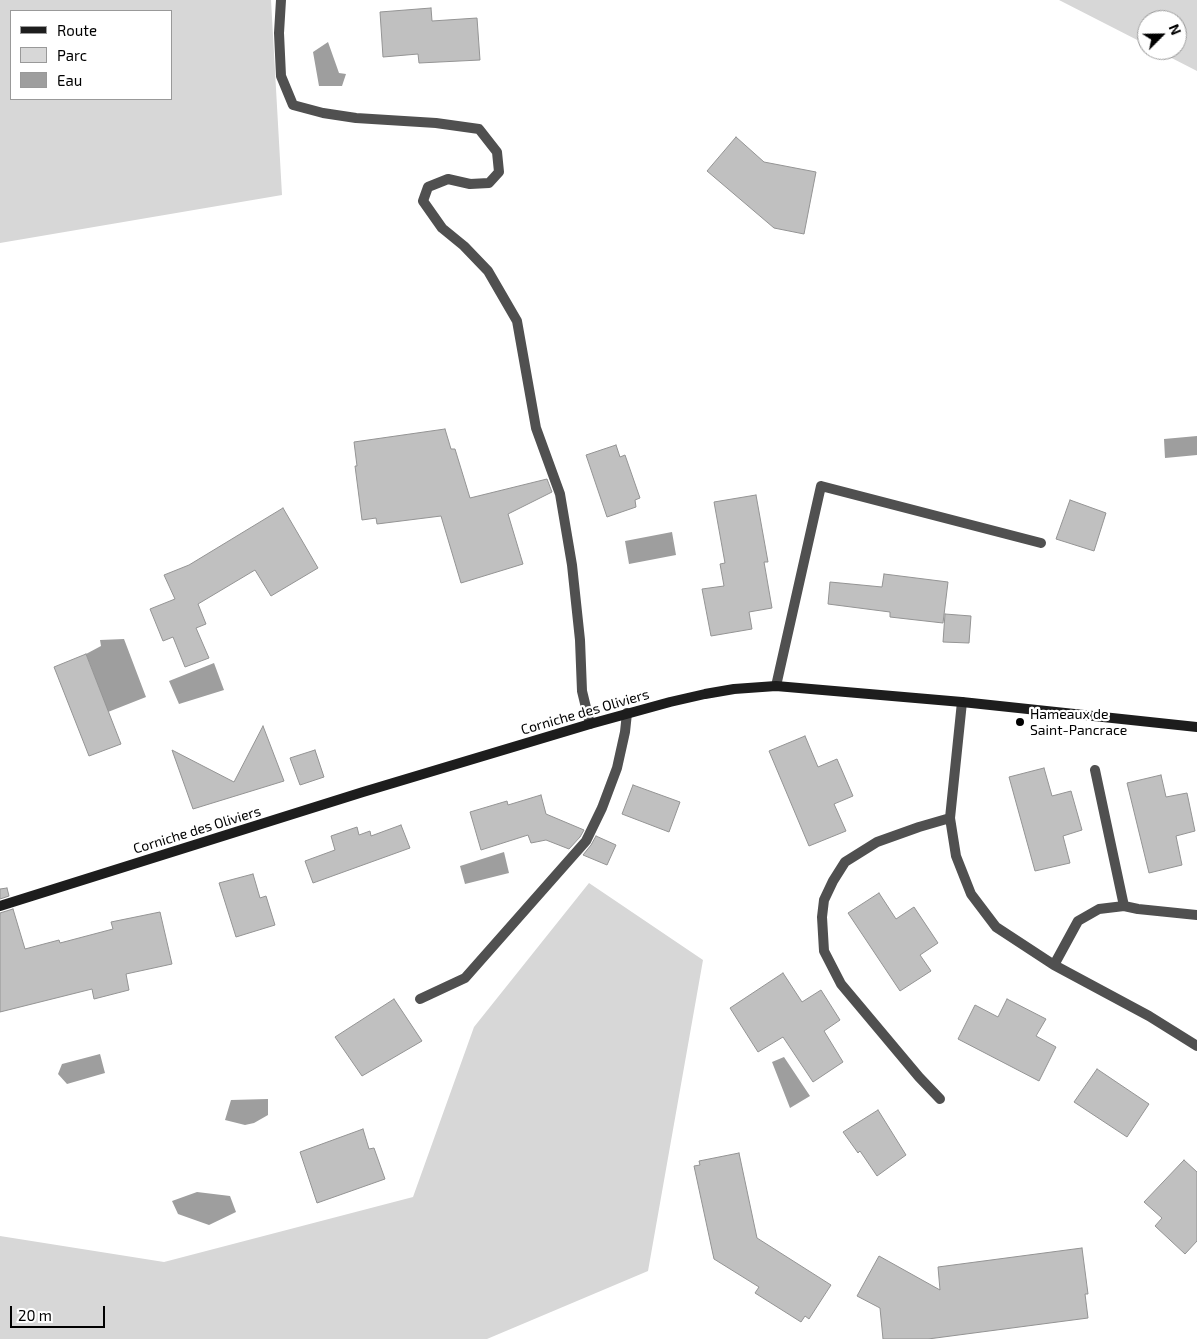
<!DOCTYPE html>
<html>
<head>
<meta charset="utf-8">
<style>
  body { margin:0 }
  #map { position:relative; width:1197px; height:1339px; overflow:hidden; background:#fff; font-family:"Exo 2",sans-serif }
  canvas { display:block }
  .legend { position:absolute; left:10px; top:10px; width:162px; height:90px; box-sizing:border-box; background:#fff; border:1px solid #999; margin:0; padding:6px 9px; list-style:none; font-size:15px; color:#000 }
  .legend li { display:flex; align-items:center; gap:10px; height:25px }
  .legend b { width:25px; border:1px solid #999 }
  .north { position:absolute; left:1137px; top:10px; width:50px; height:50px; box-sizing:border-box; background:#fff; border:1px solid #999; border-radius:50%; rotate:67deg; font-size:14px; font-weight:700; line-height:20px; text-align:center; color:#000 }
  .north::after { content:''; display:block; margin:auto; width:18px; height:22px; background:#000; clip-path:polygon(50% 0,100% 100%,50% 72%,0 100%) }
  .scale { position:absolute; left:10px; top:1306px; width:95px; height:22px; box-sizing:border-box; border:2px solid #000; border-top:0; padding-left:6px; font-size:15px; line-height:18px; white-space:nowrap; color:#000; -webkit-text-stroke:4px #fff; paint-order:stroke }
</style>
</head>
<body>
<div id="map">
<canvas width="1197" height="1339"></canvas>
<ul class="legend">
<li><b style="height:6px;background:#1d1d1d"></b>Route</li>
<li><b style="height:14px;background:#d7d7d7"></b>Parc</li>
<li><b style="height:14px;background:#9e9e9e"></b>Eau</li>
</ul>
<div class="north">N</div>
<div class="scale">20 m</div>
</div>
<script>
const ctx = document.querySelector('canvas').getContext('2d');
ctx.lineJoin = 'round';
function fillPath(path, color) { ctx.fillStyle = color; ctx.fill(path, 'evenodd'); }
const poly = rows => new Path2D(rows.map(r => 'M' + r).join(''));
function strokePath(path, color, width, dash) { ctx.strokeStyle = color; ctx.lineWidth = width; ctx.lineCap = dash ? 'butt' : 'round'; ctx.setLineDash(dash || []); ctx.stroke(path); }
function write(font, color, halo, rows, align = 'center') {
  ctx.font = font + ' "Exo 2",sans-serif'; ctx.lineWidth = 4.5; ctx.setLineDash([]); ctx.textBaseline = 'middle'; ctx.strokeStyle = halo; ctx.fillStyle = color; for (const [text, x, y, turn = 0] of rows) {
    ctx.save(); ctx.translate(x, y); ctx.rotate((+turn || 0) * Math.PI / 180); ctx.textAlign = isNaN(turn) ? turn : align; if (halo) ctx.strokeText(text, 0, 0); ctx.fillText(text, 0, 0); ctx.restore();
  }
}
const green = poly([
  [0,0,271,0,282,195,0,243],
  [171,11,171,99,11,99,11,11],
  [1059,0,1197,0,1197,71,1156,50,1177,50,1177,20,1147,20,1147,45],
  [589,883,703,960,648,1271,487,1339,0,1339,0,1236,164,1262,413,1197,474,1027]
]);
const water = poly([
  [328,42,339,73,346,74,342,86,319,86,313,52],
  [1197,436,1197,455,1165,458,1164,439],
  [672,532,676,555,629,564,625,541],
  [124,639,146,697,108,712,86,654,101,646,100,640],
  [214,663,224,690,179,704,169,681],
  [504,852,509,873,465,884,460,866],
  [100,1054,105,1073,67,1084,58,1074,62,1064],
  [784,1057,810,1096,790,1108,772,1062],
  [268,1099,268,1115,254,1123,245,1125,225,1120,231,1100],
  [197,1192,230,1196,236,1212,209,1225,178,1214,172,1201]
]);
const building = poly([
  [431,8,432,21,477,18,480,60,419,63,418,54,383,57,380,12,431,8],
  [736,137,764,162,816,172,804,234,774,228,707,171,736,137],
  [445,429,451,449,455,449,470,498,547,479,552,492,508,514,523,564,461,583,441,516,377,524,376,518,362,520,355,466,357,466,354,442,445,429],
  [616,445,620,457,625,455,640,498,635,500,636,507,607,517,586,455,616,445],
  [756,495,768,562,764,562,772,608,749,612,752,629,711,636,702,589,724,586,720,564,725,563,714,502,756,495],
  [1070,500,1106,513,1094,551,1056,539,1070,500],
  [283,508,318,568,271,596,255,570,198,604,206,624,196,628,209,658,185,667,173,637,163,641,150,609,175,599,164,575,189,565,283,508],
  [884,574,948,582,943,623,890,617,890,612,828,604,830,582,882,587,884,574],
  [945,614,971,616,969,643,943,642,945,614],
  [86,654,121,744,89,756,54,667,86,654],
  [263,726,284,781,193,809,172,750,234,782,263,726],
  [805,736,818,767,837,759,853,796,834,804,846,831,809,846,769,751,805,736],
  [315,750,324,777,300,785,290,758,315,750],
  [1044,768,1052,796,1071,791,1082,830,1063,836,1070,863,1035,871,1009,777,1044,768],
  [1161,775,1166,797,1187,793,1195,831,1176,836,1182,865,1149,873,1127,783,1161,775],
  [633,785,680,802,669,832,622,814,633,785],
  [541,795,546,814,584,830,580,837,569,849,546,840,531,843,528,835,481,850,470,812,507,801,508,805,541,795],
  [401,825,410,848,313,883,305,861,335,850,331,836,357,827,359,835,370,831,371,836,401,825],
  [596,836,616,845,607,865,583,855,591,845,596,836],
  [253,874,260,898,266,896,275,925,236,937,219,883,253,874],
  [7,888,9,896,0,899,0,889,7,888],
  [879,893,896,919,914,907,938,943,920,955,931,971,900,991,848,913,879,893],
  [13,909,25,949,59,940,60,943,113,929,111,922,160,912,172,964,126,974,129,990,94,999,92,989,0,1012,0,913,13,909],
  [783,973,802,1002,821,990,840,1020,824,1031,843,1062,813,1082,783,1037,758,1052,730,1008,783,973],
  [394,999,422,1041,362,1076,335,1037,394,999],
  [1007,999,1046,1019,1036,1036,1056,1047,1039,1081,958,1039,975,1005,998,1017,1007,999],
  [1097,1069,1149,1104,1127,1137,1074,1102,1097,1069],
  [878,1110,906,1155,877,1176,860,1151,858,1153,843,1132,878,1110],
  [363,1129,369,1149,374,1148,385,1179,317,1203,300,1152,363,1129],
  [739,1153,757,1238,831,1285,809,1319,805,1316,801,1322,755,1293,759,1287,714,1259,694,1166,700,1165,699,1161,739,1153],
  [1184,1160,1197,1172,1197,1241,1185,1254,1155,1226,1162,1218,1144,1202,1184,1160],
  [1082,1248,1088,1294,1085,1294,1088,1318,928,1339,883,1339,880,1308,857,1296,879,1256,940,1290,938,1267,1082,1248]
]);
const lane = poly([
  [776,686,821,486,1041,543],
  [420,999,465,978,586,841,602,808,617,768,625,732,627,713]
]);
const street = poly([
  [281,0,279,33,281,76,293,105,323,113,356,118,436,123,479,129,497,152,499,172,489,183,470,184,448,179,428,187,423,201,442,228,464,246,488,271,517,321,536,428,560,494,572,565,580,640,582,691,590,724],
  [962,702,950,818,956,856,971,894,996,927,1054,965,1149,1016,1197,1046],
  [1095,770,1124,906],
  [1054,965,1078,921,1099,909,1124,906,1138,909,1197,915],
  [940,1099,919,1077,841,984,824,951,822,917,824,900,833,881,845,862,877,842,919,827,950,818]
]);
const secondary = poly([
  [0,906,363,792,590,724,670,702,705,694,734,689,776,686,962,702,1197,727]
]);
const markers = [
  [1020,722,5,"#000"]
];
const streetNames = [
  ["Corniche des Oliviers",585,712,-16],
  ["Corniche des Oliviers",197,830,-17]
];
const poiNames = [
  ["Hameaux de",1030,714],
  ["Saint-Pancrace",1030,730]
];
fillPath(green, '#d7d7d7');
fillPath(water, '#9e9e9e');
fillPath(building, '#c0c0c0');
strokePath(building, '#949494', 1);
strokePath(lane, '#505050', 10);
strokePath(street, '#505050', 10);
strokePath(secondary, '#1d1d1d', 10);
for (const [x, y, r, color] of markers) { const dot = new Path2D(); dot.arc(x, y, r, 0, 2 * Math.PI); ctx.fillStyle = color; ctx.fill(dot); strokePath(dot, '#fff', 2); }
write('14px', '#000', '#fff', streetNames);
write('14px', '#000', '#fff', poiNames, 'left');
</script>
</body>
</html>
